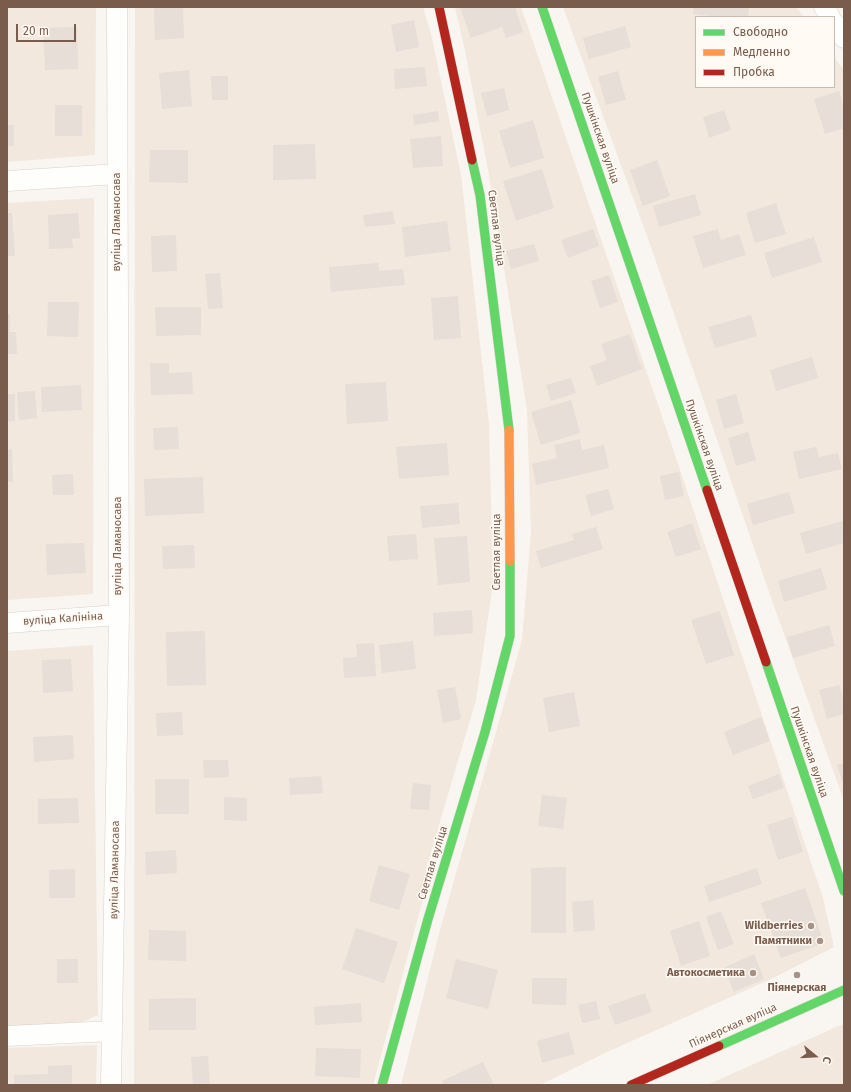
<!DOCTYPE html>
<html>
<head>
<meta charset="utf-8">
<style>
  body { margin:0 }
  #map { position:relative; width:851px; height:1092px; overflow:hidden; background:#f9f5f0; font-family:"Fira Sans",sans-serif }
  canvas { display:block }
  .frame { position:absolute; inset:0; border:8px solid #7a5c4d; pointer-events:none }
  .legend { position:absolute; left:695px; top:16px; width:140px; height:72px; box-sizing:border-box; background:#fffaf3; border:1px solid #cabbb1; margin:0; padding:5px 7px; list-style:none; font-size:12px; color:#7a5c4d }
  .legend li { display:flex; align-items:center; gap:8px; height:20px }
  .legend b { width:20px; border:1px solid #cabbb1 }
  .north { position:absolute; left:795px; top:1036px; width:40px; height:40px; -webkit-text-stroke:3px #fffaf3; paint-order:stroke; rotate:108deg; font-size:11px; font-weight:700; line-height:16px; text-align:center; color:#7a5c4d }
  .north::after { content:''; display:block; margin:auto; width:14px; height:18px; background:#7a5c4d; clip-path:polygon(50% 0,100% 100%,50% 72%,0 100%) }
  .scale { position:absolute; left:16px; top:24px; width:60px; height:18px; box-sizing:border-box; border:2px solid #7a5c4d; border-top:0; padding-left:5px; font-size:12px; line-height:14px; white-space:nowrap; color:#7a5c4d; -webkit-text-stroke:3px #fffaf3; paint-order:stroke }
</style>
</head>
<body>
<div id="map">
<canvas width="851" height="1092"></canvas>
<div class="frame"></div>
<ul class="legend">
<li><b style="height:5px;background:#63d668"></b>Свободно</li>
<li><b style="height:5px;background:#ff974d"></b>Медленно</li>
<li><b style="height:5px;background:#b3261e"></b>Пробка</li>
</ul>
<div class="north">С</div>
<div class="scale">20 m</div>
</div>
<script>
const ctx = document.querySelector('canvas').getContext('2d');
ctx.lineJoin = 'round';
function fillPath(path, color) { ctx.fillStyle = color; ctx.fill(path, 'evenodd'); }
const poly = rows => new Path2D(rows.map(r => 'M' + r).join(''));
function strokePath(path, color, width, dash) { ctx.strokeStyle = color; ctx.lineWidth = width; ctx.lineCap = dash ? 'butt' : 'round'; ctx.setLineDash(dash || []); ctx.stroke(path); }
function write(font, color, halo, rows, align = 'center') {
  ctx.font = font + ' "Fira Sans",sans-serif'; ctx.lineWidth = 3; ctx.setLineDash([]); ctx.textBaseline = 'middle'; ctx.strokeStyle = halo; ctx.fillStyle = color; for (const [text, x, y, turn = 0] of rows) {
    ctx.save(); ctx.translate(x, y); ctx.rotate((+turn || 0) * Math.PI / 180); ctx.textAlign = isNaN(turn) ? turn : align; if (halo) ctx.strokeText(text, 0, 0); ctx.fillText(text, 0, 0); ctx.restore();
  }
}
const residential = poly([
  [7,7,96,7,95,155,7,162],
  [135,7,423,7,431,34,461,175,489,424,493,583,476,700,426,869,427,884,373,1085,134,1085],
  [455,7,521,7,667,431,823,898,834,947,769,980,607,1052,540,1085,401,1085,440,930,522,640,531,533,527,410,489,175,465,51],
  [563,7,796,7,804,17,696,17,696,87,834,87,834,57,844,70,844,801,770,595,651,247],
  [94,198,93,594,7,600,7,203],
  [93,645,98,1015,80,1023,7,1026,7,651],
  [844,1023,844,1085,707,1085,843,1024],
  [97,1045,96,1085,7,1085,7,1048]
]);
const building = poly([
  [154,7,183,7,184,38,155,40],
  [460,7,515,7,523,32,506,38,502,27,471,38],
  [693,7,749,7,748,17,721,17,693,14],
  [414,20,419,47,396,52,391,25],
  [625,26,631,47,589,59,583,38],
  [77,27,78,69,45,70,43,28],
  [425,67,427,86,395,89,394,69],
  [189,70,192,106,162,109,159,73],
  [618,71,626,100,606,105,598,77],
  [211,76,228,76,228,100,212,100],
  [504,88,509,110,487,116,481,93],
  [839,91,844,109,844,128,825,134,814,99],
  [55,105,82,105,82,136,55,136],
  [724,110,731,130,709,138,703,117],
  [438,111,439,121,414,125,413,115],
  [533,120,544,158,510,168,499,131],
  [7,125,14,125,14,146,7,146],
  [441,136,443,166,413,168,410,139],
  [315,144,316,179,273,180,273,145],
  [150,150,188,150,188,183,149,182],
  [657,160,670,196,643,206,630,170],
  [542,169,554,208,516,221,503,181],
  [695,194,701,215,659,227,653,206],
  [776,203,786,234,755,243,746,213],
  [393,211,395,224,365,227,363,215],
  [7,213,12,213,15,256,7,256],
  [78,213,80,238,72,239,73,248,49,249,48,215],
  [447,221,451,251,405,257,402,227],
  [593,229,599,246,568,258,561,240],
  [718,229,721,240,739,234,746,255,703,268,693,236],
  [176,235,177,271,152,272,151,236],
  [814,237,822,262,772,278,764,253],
  [534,244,539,261,511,269,506,251],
  [378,263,379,271,403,269,405,285,331,292,329,267],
  [220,273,223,308,208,309,205,274],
  [609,275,618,302,600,308,591,281],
  [458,296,461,338,434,340,431,298],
  [48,302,79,302,78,337,47,336],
  [155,307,201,307,201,335,156,336],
  [7,314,10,314,10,332,16,332,17,354,7,354],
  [751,315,757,336,715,348,708,327],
  [630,334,642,369,597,386,590,366,607,360,601,344],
  [812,357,818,378,776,391,770,370],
  [150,363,169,363,169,373,192,372,193,394,151,395],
  [571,378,576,393,551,401,546,385],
  [386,382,388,421,347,424,345,384],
  [81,385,82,410,42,412,41,387],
  [35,391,37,418,19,420,17,392],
  [7,394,15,394,15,421,7,422],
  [736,394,744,423,724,429,716,400],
  [571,400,580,433,541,445,531,412],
  [178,427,179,449,154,450,153,428],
  [748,432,756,460,736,466,728,438],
  [580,439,582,450,604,445,609,468,536,485,532,464,557,458,554,445],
  [447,443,449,475,399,479,396,447],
  [816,447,819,457,838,453,842,469,799,479,793,452],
  [12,449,13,482,7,482,7,450],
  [679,472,684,496,665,500,660,476],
  [73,474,74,495,53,495,52,475],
  [203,477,204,513,145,516,144,479],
  [608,489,614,509,591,516,585,495],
  [789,492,795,513,753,525,747,504],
  [458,503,460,524,422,528,420,506],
  [843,521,844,526,844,543,806,554,800,533],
  [692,523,701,549,676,557,667,532],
  [596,527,603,549,541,568,536,551,574,540,572,534],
  [416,534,418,559,389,561,387,536],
  [467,536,470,582,438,585,434,538],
  [84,543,86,573,47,575,46,544],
  [194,545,195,568,163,569,162,546],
  [821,568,827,589,784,602,778,581],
  [472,610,473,633,434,636,433,613],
  [720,611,734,655,706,664,691,620],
  [829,625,835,646,793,658,787,637],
  [205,631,206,685,167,686,166,632],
  [413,641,416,669,382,673,379,645],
  [374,643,376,676,344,678,343,658,357,657,356,644],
  [71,659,73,691,43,693,42,660],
  [839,685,844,701,844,714,827,719,819,690],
  [455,687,461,719,443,723,437,690],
  [574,692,580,726,549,732,543,698],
  [182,712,183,735,157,736,156,713],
  [761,717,770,741,733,755,724,732],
  [73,735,74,759,34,762,33,737],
  [203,760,228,760,229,777,204,778],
  [844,763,844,787,837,765],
  [779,774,784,788,753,799,748,786],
  [321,776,323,793,290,795,289,778],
  [155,779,189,779,189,814,155,814],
  [413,783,431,785,429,810,410,809],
  [542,795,567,798,563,829,538,826],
  [224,797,247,798,247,821,224,820],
  [78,798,79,823,38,824,38,799],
  [792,817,803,852,778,860,767,825],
  [176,850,177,873,146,875,145,852],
  [379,865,410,874,399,910,369,901],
  [566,867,566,933,531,933,531,868],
  [757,868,762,884,709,902,704,886],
  [75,869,75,898,49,898,49,870],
  [805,888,824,943,781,958,761,903],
  [593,900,595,930,574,932,572,902],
  [721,911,734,944,718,950,706,917],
  [699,921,710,956,681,966,670,931],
  [356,928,398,942,384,983,342,969],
  [149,930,186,931,186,961,148,960],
  [754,954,764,979,734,992,724,968],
  [57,959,78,959,78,983,57,983],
  [456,959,498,970,488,1009,446,998],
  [532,978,567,978,566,1005,532,1004],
  [645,993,652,1012,615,1025,608,1006],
  [196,998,196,1030,149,1030,149,999],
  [596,1001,600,1019,582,1023,578,1005],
  [361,1003,362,1022,315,1025,314,1007],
  [569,1032,575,1054,542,1063,537,1041],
  [316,1048,361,1049,360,1078,315,1076],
  [208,1056,210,1084,193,1085,191,1057],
  [483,1062,494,1085,444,1085,442,1081],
  [72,1065,72,1085,14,1085,14,1075,48,1074,48,1066]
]);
const street = poly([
  [824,7,830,17],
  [834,23,844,38],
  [7,181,117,174],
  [7,623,119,615],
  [7,1036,112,1031],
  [111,1085,119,615,117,7]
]);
const fast = poly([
  [542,7,707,490],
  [472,160,480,195,509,430],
  [766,662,844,891],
  [719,1046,844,990],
  [382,1085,428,919,485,732,510,636,510,561]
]);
const slow = poly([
  [509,430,510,561]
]);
const jam = poly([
  [439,7,472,160],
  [707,490,766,662],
  [631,1085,719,1046]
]);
const markers = [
  [811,926,4,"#a69286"],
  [820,941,4,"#a69286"],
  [753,973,4,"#a69286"],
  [797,975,4,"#a69286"]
];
const streetNames = [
  ["Пушкінская вуліца",600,138,71],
  ["вуліца Ламаносава",117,222,-90],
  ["Светлая вуліца",496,228,83],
  ["Пушкінская вуліца",704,445,71],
  ["вуліца Ламаносава",118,546,-90],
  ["Светлая вуліца",497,552,-90],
  ["вуліца Калініна",63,619,-4],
  ["Пушкінская вуліца",809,752,71],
  ["Светлая вуліца",433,863,-73],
  ["вуліца Ламаносава",115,870,-89],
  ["Піянерская вуліца",733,1026,-24]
];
const poiNames = [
  ["Wildberries",803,926],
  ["Памятники",812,941],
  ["Автокосметика",745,973],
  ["Піянерская",797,988,"center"]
];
fillPath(residential, '#f2e8de');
fillPath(building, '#e6ded7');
strokePath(street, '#d7d1cb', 21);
strokePath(fast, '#d9d2cb', 10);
strokePath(slow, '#d9d2cb', 10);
strokePath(jam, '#d9d2cb', 10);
strokePath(street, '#fefefd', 20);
strokePath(fast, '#63d668', 9);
strokePath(slow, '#ff974d', 9);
strokePath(jam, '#b3261e', 9);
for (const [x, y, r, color] of markers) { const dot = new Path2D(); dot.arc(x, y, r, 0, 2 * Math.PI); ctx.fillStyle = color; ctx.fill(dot); strokePath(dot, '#fffaf3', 1.5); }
write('11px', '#7a5c4d', '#fffaf3', streetNames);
write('bold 11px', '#7a5c4d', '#fffaf3', poiNames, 'right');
</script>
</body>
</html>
